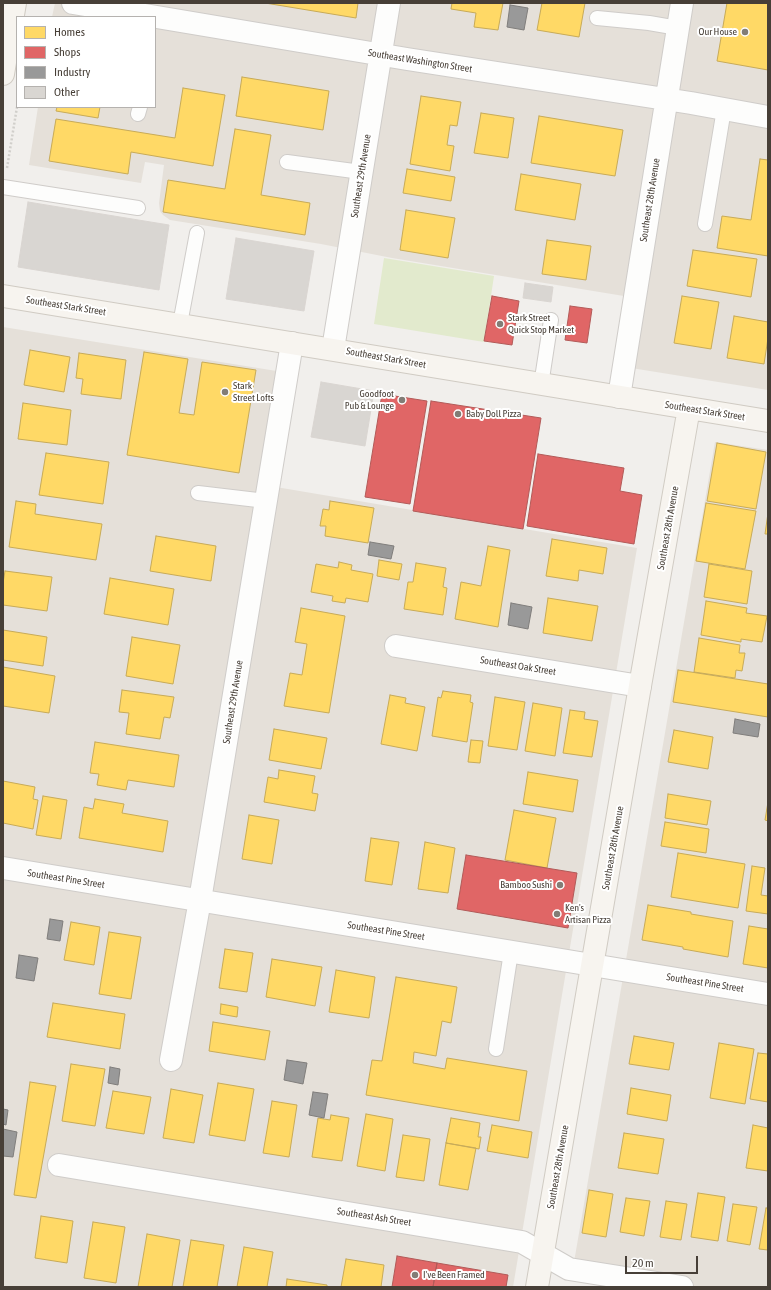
<!DOCTYPE html>
<html>
<head>
<meta charset="utf-8">
<style>
  body { margin:0 }
  #map { position:relative; width:771px; height:1290px; overflow:hidden; background:#f1efec; font-family:"Asap Condensed",sans-serif }
  canvas { display:block }
  .frame { position:absolute; inset:0; border:4px solid #473f37; pointer-events:none }
  .legend { position:absolute; left:16px; top:16px; width:140px; height:92px; box-sizing:border-box; background:#fff; border:1px solid #b5b2af; margin:0; padding:5px 7px; list-style:none; font-size:12px; color:#473f37 }
  .legend li { display:flex; align-items:center; gap:8px; height:20px }
  .legend b { width:20px; border:1px solid #b5b2af }
  .scale { position:absolute; left:625px; top:1256px; width:73px; height:18px; box-sizing:border-box; border:2px solid #473f37; border-top:0; padding-left:5px; font-size:12px; line-height:14px; white-space:nowrap; color:#473f37; -webkit-text-stroke:3px #fff; paint-order:stroke }
</style>
</head>
<body>
<div id="map">
<canvas width="771" height="1290"></canvas>
<div class="frame"></div>
<ul class="legend">
<li><b style="height:11px;background:#ffd966"></b>Homes</li>
<li><b style="height:11px;background:#e06666"></b>Shops</li>
<li><b style="height:11px;background:#999"></b>Industry</li>
<li><b style="height:11px;background:#d9d6d2"></b>Other</li>
</ul>
<div class="scale">20 m</div>
</div>
<script>
const ctx = document.querySelector('canvas').getContext('2d');
ctx.lineJoin = 'round';
function fillPath(path, color) { ctx.fillStyle = color; ctx.fill(path, 'evenodd'); }
const poly = rows => new Path2D(rows.map(r => 'M' + r).join(''));
function strokePath(path, color, width, dash) { ctx.strokeStyle = color; ctx.lineWidth = width; ctx.lineCap = dash ? 'butt' : 'round'; ctx.setLineDash(dash || []); ctx.stroke(path); }
function write(font, color, halo, rows, align = 'center') {
  ctx.font = font + ' "Asap Condensed",sans-serif'; ctx.lineWidth = 4; ctx.setLineDash([]); ctx.textBaseline = 'middle'; ctx.strokeStyle = halo; ctx.fillStyle = color; for (const [text, x, y, turn = 0] of rows) {
    ctx.save(); ctx.translate(x, y); ctx.rotate((+turn || 0) * Math.PI / 180); ctx.textAlign = isNaN(turn) ? turn : align; if (halo) ctx.strokeText(text, 0, 0); ctx.fillText(text, 0, 0); ctx.restore();
  }
}
const residential = poly([
  [55,3,768,3,768,390,625,367,636,298,392,258,321,244,170,220,163,215,160,211,159,203,164,165,145,162,141,183,29,165,38,107,155,107,155,17,52,17],
  [3,327,289,373,270,486,637,548,513,1287,3,1287],
  [715,442,768,450,768,1287,692,1287,573,1268]
]);
const green = poly([
  [384,258,494,276,484,342,374,324]
]);
const homes = poly([
  [265,3,358,3,356,18,265,3],
  [452,3,503,3,498,30,474,27,476,13,451,9,452,3],
  [542,3,585,3,579,37,537,30,542,3],
  [727,3,768,3,768,70,717,61,727,3],
  [242,77,329,91,323,130,236,116,242,77],
  [183,88,225,95,213,166,131,152,128,174,49,161,56,119,175,138,183,88],
  [421,96,461,102,457,126,450,125,447,145,454,146,450,171,410,164,421,96],
  [57,107,100,107,98,118,56,111,57,107],
  [481,113,514,118,508,158,474,153,481,113],
  [539,116,623,130,615,176,531,163,539,116],
  [235,129,271,135,261,195,310,203,305,235,163,212,168,180,225,189,235,129],
  [760,159,768,160,768,256,717,248,722,216,751,220,760,159],
  [407,169,455,177,451,201,403,193,407,169],
  [521,174,581,184,575,220,515,210,521,174],
  [406,210,455,218,448,258,400,250,406,210],
  [547,240,591,246,586,280,542,274,547,240],
  [693,250,757,259,751,297,687,286,693,250],
  [682,296,719,302,711,349,674,343,682,296],
  [734,316,768,322,768,338,764,364,727,358,734,316],
  [30,350,70,357,64,392,24,385,30,350],
  [144,352,188,359,179,413,194,415,202,362,256,370,239,473,127,455,144,352],
  [79,353,126,360,121,399,81,394,83,379,76,378,79,353],
  [23,403,71,410,67,445,18,439,23,403],
  [717,443,766,452,756,509,707,501,717,443],
  [46,453,109,462,103,504,39,495,46,453],
  [16,501,36,504,35,514,102,524,96,560,9,547,16,501],
  [330,501,374,508,368,543,325,536,326,526,320,526,323,509,329,510,330,501],
  [706,503,756,511,745,569,696,561,706,503],
  [768,513,768,534,765,534,768,513],
  [156,536,216,546,211,581,150,571,156,536],
  [552,539,607,548,603,574,579,570,578,581,546,576,552,539],
  [488,546,510,550,498,627,455,619,461,582,481,586,488,546],
  [379,560,402,564,399,580,377,576,379,560],
  [339,562,352,565,351,570,373,574,368,602,346,598,345,603,332,601,333,596,311,592,316,564,338,568,339,562],
  [416,563,446,568,443,587,447,588,443,615,404,609,408,582,413,582,416,563],
  [709,564,752,571,747,604,704,597,709,564],
  [5,571,52,577,47,611,3,605,3,583,5,571],
  [110,578,174,589,168,625,104,614,110,578],
  [548,598,598,606,592,641,543,633,548,598],
  [706,601,747,608,746,613,767,616,762,642,741,639,741,642,701,635,706,601],
  [301,608,345,616,329,713,284,706,290,673,302,675,307,644,295,642,301,608],
  [3,630,47,637,43,666,3,660,3,630],
  [132,637,180,645,173,684,126,676,132,637],
  [699,638,740,645,739,653,745,653,742,671,736,670,735,678,694,672,699,638],
  [3,667,55,676,49,713,3,706,3,667],
  [678,670,768,684,768,717,673,702,678,670],
  [122,690,174,697,170,718,164,717,160,739,126,734,129,713,119,712,122,690],
  [443,691,471,695,470,702,473,703,467,742,432,736,438,697,441,698,443,691],
  [390,695,406,698,405,703,425,707,417,751,381,744,390,695],
  [495,697,525,702,517,750,488,746,495,697],
  [533,703,562,708,555,756,525,751,533,703],
  [570,710,585,712,584,719,598,721,592,757,563,753,570,710],
  [274,729,327,738,321,769,269,760,274,729],
  [674,730,713,737,708,769,668,762,674,730],
  [471,740,483,741,480,763,468,762,471,740],
  [95,742,179,755,174,787,128,780,126,790,97,785,99,774,90,773,95,742],
  [279,770,315,776,312,793,318,794,315,811,264,802,268,777,278,779,279,770],
  [528,772,578,780,573,812,523,804,528,772],
  [3,781,35,787,33,799,38,800,33,829,3,823,3,781],
  [668,794,711,801,707,825,665,818,668,794],
  [43,796,67,800,61,839,36,835,43,796],
  [95,799,124,804,122,813,168,821,163,852,79,838,84,807,93,809,95,799],
  [768,802,768,821,765,820,768,802],
  [514,810,556,818,547,868,505,860,514,810],
  [249,815,279,820,272,864,242,859,249,815],
  [665,822,709,829,706,853,661,846,665,822],
  [371,838,399,842,392,885,365,881,371,838],
  [425,842,455,848,448,893,418,889,425,842],
  [678,853,745,864,738,908,671,897,678,853],
  [752,866,765,868,761,895,768,896,768,914,746,911,752,866],
  [648,905,691,912,691,914,733,921,728,957,683,949,683,947,642,940,648,905],
  [71,922,100,927,94,965,64,960,71,922],
  [749,926,768,929,768,968,743,964,749,926],
  [109,932,141,937,131,999,99,994,109,932],
  [225,949,253,953,247,992,219,988,225,949],
  [272,959,322,967,315,1006,266,997,272,959],
  [336,970,375,977,369,1018,329,1012,336,970],
  [396,977,457,987,451,1023,442,1021,436,1056,414,1052,413,1063,445,1069,447,1058,527,1071,519,1121,366,1095,372,1060,382,1061,396,977],
  [53,1003,125,1014,120,1049,47,1037,53,1003],
  [221,1004,238,1007,237,1017,220,1014,221,1004],
  [213,1022,270,1031,265,1060,209,1051,213,1022],
  [634,1036,674,1043,669,1070,629,1064,634,1036],
  [719,1043,754,1049,745,1104,710,1098,719,1043],
  [758,1053,768,1054,768,1102,750,1099,758,1053],
  [71,1064,105,1069,95,1126,62,1121,71,1064],
  [30,1082,56,1086,36,1198,14,1195,30,1082],
  [218,1083,254,1089,245,1141,209,1135,218,1083],
  [631,1088,671,1095,667,1121,627,1114,631,1088],
  [171,1089,203,1095,194,1143,163,1138,171,1089],
  [113,1091,151,1097,144,1134,106,1128,113,1091],
  [272,1101,297,1105,289,1157,263,1153,272,1101],
  [366,1114,393,1119,385,1171,357,1166,366,1114],
  [331,1115,349,1118,342,1161,312,1157,318,1118,330,1120,331,1115],
  [451,1118,480,1123,478,1137,481,1137,479,1149,446,1143,451,1118],
  [492,1125,532,1132,528,1158,487,1151,492,1125],
  [753,1125,768,1128,768,1171,746,1168,753,1125],
  [624,1133,664,1139,658,1174,618,1168,624,1133],
  [403,1135,430,1139,424,1181,396,1177,403,1135],
  [446,1143,476,1148,468,1190,439,1185,446,1143],
  [589,1190,613,1194,606,1237,582,1233,589,1190],
  [698,1193,725,1197,718,1241,691,1237,698,1193],
  [626,1198,650,1201,644,1236,620,1232,626,1198],
  [666,1201,687,1204,681,1240,660,1237,666,1201],
  [733,1204,757,1207,750,1245,727,1241,733,1204],
  [766,1208,768,1208,768,1250,759,1249,766,1208],
  [41,1216,73,1221,67,1263,35,1258,41,1216],
  [93,1222,125,1227,116,1283,84,1278,93,1222],
  [147,1234,180,1240,172,1287,138,1287,147,1234],
  [191,1240,224,1245,217,1287,183,1287,191,1240],
  [244,1247,273,1252,267,1287,237,1287,244,1247],
  [346,1259,384,1265,381,1287,341,1287,346,1259],
  [287,1279,327,1285,327,1287,286,1287,287,1279]
]);
const shops = poly([
  [492,296,519,301,512,345,484,341,492,296],
  [570,306,592,309,587,343,565,340,570,306],
  [382,394,427,401,410,504,365,497,382,394],
  [431,401,541,418,523,529,413,511,431,401],
  [538,454,624,468,620,491,642,495,634,544,527,526,538,454],
  [466,855,577,873,568,928,457,909,466,855],
  [397,1256,437,1263,433,1287,392,1287,397,1256],
  [437,1263,508,1275,506,1287,433,1287,437,1263]
]);
const industry = poly([
  [510,5,528,8,524,30,507,27,510,5],
  [370,542,394,546,391,559,368,555,370,542],
  [511,603,532,607,528,629,508,625,511,603],
  [735,719,760,724,758,737,733,733,735,719],
  [50,919,63,921,60,941,47,939,50,919],
  [19,955,38,958,34,981,16,978,19,955],
  [287,1060,307,1063,303,1084,284,1080,287,1060],
  [110,1067,120,1069,118,1085,108,1083,110,1067],
  [313,1092,328,1094,324,1118,309,1115,313,1092],
  [3,1109,8,1110,6,1125,3,1124,3,1109],
  [3,1129,17,1132,13,1157,3,1156,3,1129]
]);
const building = poly([
  [28,202,169,225,159,290,18,267,28,202],
  [236,238,314,251,304,311,226,299,236,238],
  [525,283,553,287,551,302,523,298,525,283],
  [321,382,374,391,365,446,311,437,321,382]
]);
const path = poly([
  [7,168,17,107]
]);
const lane = poly([
  [597,18,649,23,678,28],
  [138,114,140,107],
  [287,162,361,172],
  [3,187,138,208],
  [705,224,724,109],
  [180,324,197,233],
  [541,385,551,320],
  [198,493,266,501],
  [496,1049,511,952]
]);
const street = poly([
  [73,3,407,59,691,103,768,117],
  [333,349,389,3],
  [619,397,682,3],
  [396,646,640,686],
  [3,868,768,994],
  [171,1060,200,900,292,343],
  [59,1165,522,1242,569,1269,682,1287]
]);
const secondary = poly([
  [3,74,15,3],
  [3,296,768,421],
  [537,1287,640,686,689,408]
]);
const markers = [
  [745,32,4,"#827d76"],
  [500,324,4,"#827d76"],
  [225,392,4,"#827d76"],
  [402,400,4,"#827d76"],
  [458,414,4,"#827d76"],
  [560,885,4,"#827d76"],
  [557,914,4,"#827d76"],
  [415,1275,4,"#827d76"]
];
const poiNames = [
  ["Our House",737,32,"right"],
  ["Stark Street",508,318],
  ["Quick Stop Market",508,330],
  ["Stark",233,386],
  ["Street Lofts",233,398],
  ["Goodfoot",394,394,"right"],
  ["Pub & Lounge",394,406,"right"],
  ["Baby Doll Pizza",466,414],
  ["Bamboo Sushi",552,885,"right"],
  ["Ken's",565,908],
  ["Artisan Pizza",565,920],
  ["I've Been Framed",423,1275]
];
const streetNames = [
  ["Southeast Washington Street",420,61,9],
  ["Southeast 29th Avenue",361,176,-81],
  ["Southeast 28th Avenue",650,200,-81],
  ["Southeast Stark Street",66,306,9],
  ["Southeast Stark Street",386,358,10],
  ["Southeast Stark Street",705,411,9],
  ["Southeast 28th Avenue",668,528,-80],
  ["Southeast Oak Street",518,666,9],
  ["Southeast 29th Avenue",233,702,-81],
  ["Southeast 28th Avenue",613,848,-80],
  ["Southeast Pine Street",66,879,9],
  ["Southeast Pine Street",386,931,9],
  ["Southeast Pine Street",705,983,9],
  ["Southeast 28th Avenue",558,1167,-80],
  ["Southeast Ash Street",374,1217,9]
];
fillPath(residential, '#e5e0d9');
fillPath(green, '#e2eacd');
fillPath(homes, '#ffd966');
strokePath(homes, '#c8ab58', 1);
fillPath(shops, '#e06666');
strokePath(shops, '#b25a58', 1);
fillPath(industry, '#999');
strokePath(industry, '#807e7c', 1);
fillPath(building, '#d9d6d2');
strokePath(building, '#d9d5d1', 1);
strokePath(lane, '#cfccc9', 16);
strokePath(street, '#cfccc9', 24);
strokePath(secondary, '#d0cbc3', 24);
strokePath(path, '#d1cfcb', 2.5, [2, 2]);
strokePath(lane, '#fdfdfc', 14);
strokePath(street, '#fdfdfc', 22);
strokePath(secondary, '#f7f4ef', 22);
for (const [x, y, r, color] of markers) { const dot = new Path2D(); dot.arc(x, y, r, 0, 2 * Math.PI); ctx.fillStyle = color; ctx.fill(dot); strokePath(dot, '#fff', 1.5); }
write('10px', '#473f37', '#fff', poiNames, 'left');
write('10px', '#473f37', '#fff', streetNames);
</script>
</body>
</html>
